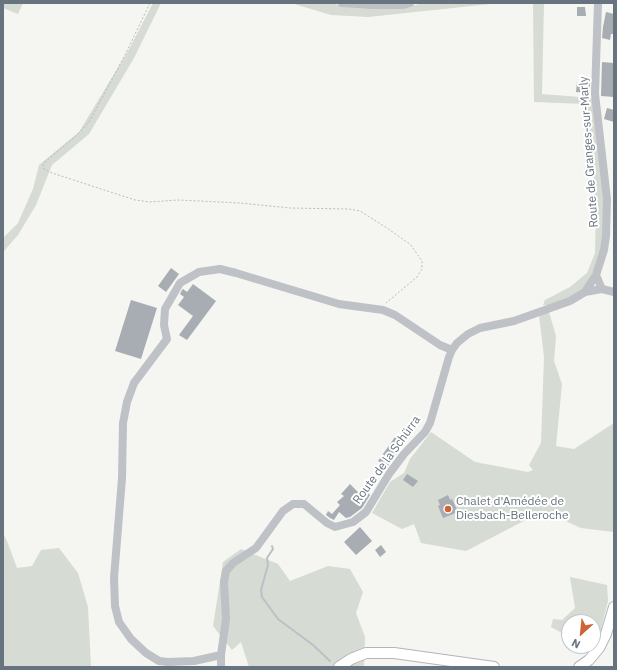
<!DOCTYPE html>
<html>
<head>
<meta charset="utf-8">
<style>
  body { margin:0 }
  #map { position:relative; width:617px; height:670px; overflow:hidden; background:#f5f5f2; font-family:"IBM Plex Sans",sans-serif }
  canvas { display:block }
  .frame { position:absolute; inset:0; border:4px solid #67737f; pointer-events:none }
  .north { position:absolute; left:561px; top:614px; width:40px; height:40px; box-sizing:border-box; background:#fff; border:1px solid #c2c7cc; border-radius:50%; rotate:207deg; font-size:11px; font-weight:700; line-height:16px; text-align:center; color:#67737f }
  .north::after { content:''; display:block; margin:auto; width:14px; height:18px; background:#ce6338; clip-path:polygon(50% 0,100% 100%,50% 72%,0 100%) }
</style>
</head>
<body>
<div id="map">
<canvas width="617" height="670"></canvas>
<div class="frame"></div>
<div class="north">N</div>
</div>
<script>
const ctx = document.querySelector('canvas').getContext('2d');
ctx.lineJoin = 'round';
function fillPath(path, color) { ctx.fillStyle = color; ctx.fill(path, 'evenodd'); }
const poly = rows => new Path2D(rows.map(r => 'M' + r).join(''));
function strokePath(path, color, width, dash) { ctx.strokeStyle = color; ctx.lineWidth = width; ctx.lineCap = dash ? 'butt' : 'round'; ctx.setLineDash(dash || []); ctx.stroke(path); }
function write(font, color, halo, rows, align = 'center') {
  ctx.font = font + ' "IBM Plex Sans",sans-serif'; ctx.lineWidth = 4; ctx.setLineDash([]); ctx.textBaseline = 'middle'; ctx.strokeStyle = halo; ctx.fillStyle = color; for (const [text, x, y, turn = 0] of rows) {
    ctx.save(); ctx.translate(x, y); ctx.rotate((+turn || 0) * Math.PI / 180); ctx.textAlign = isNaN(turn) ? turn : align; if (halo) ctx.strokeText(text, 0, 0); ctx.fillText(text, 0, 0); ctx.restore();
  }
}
const green = poly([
  [3,3,23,3,18,14,3,8],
  [153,3,161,3,134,58,89,134,52,165,36,205,18,235,3,252,3,238,18,223,33,189,39,165,79,132,128,51],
  [291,3,330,3,343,6,404,8,423,3,500,3,368,17,331,15],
  [533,3,544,3,542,94,592,98,601,164,604,213,603,235,601,252,590,279,582,290,568,298,549,305,543,305,545,300,570,287,587,273,595,253,596,212,591,134,585,104,534,102],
  [549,312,556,336,554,361,562,384,556,446,574,449,614,423,614,532,581,528,543,511,466,551,421,543,414,524,402,529,372,513,390,482,404,473,410,459,431,432,475,462,528,472,533,470,529,465,541,443,544,357,539,315],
  [3,533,7,541,17,568,32,566,41,550,59,548,78,573,88,607,91,667,3,667],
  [241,549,278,564,290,581,328,566,350,569,363,592,356,613,365,637,364,667,249,667,241,642,232,650,213,626,223,562],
  [570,577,607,585,608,601,599,637,593,641,593,622,569,622,569,637,551,627,553,619,562,620,575,608]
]);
const stream = poly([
  [272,546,273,549,267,558,268,565,261,590,262,597,278,619,313,645,330,661]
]);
const building = poly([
  [577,7,585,7,586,16,577,16],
  [606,12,614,14,614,34,611,34,610,40,602,38,603,27],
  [602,62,614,63,614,97,601,96],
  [580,78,590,79,590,93,576,92,577,82,580,83],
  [607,108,614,110,614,122,604,119],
  [171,268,179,274,166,292,158,286],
  [193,284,216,301,187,340,179,335,193,316,178,305,184,297,180,294,182,290,183,289,187,292],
  [131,300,157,308,141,359,115,351],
  [395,437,404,444,387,467,378,461],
  [407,474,418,481,413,487,403,480],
  [350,484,362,496,366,491,370,495,362,508,350,517,346,518,339,512,334,520,330,518,326,515,328,511,332,514,340,505,337,502,344,496,341,494],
  [448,495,450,500,452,499,458,512,443,518,438,506,440,505,438,500],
  [360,527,372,541,356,555,344,542],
  [381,545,386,552,380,557,375,550]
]);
const path = poly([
  [150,3,126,53,89,122,77,135,45,162,43,165,44,169,52,173,135,200,150,202,178,200,240,203,290,208,349,209,360,211,387,228,411,245,422,261,422,269,417,277,386,303]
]);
const minor = poly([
  [342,3,373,5,403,5,410,3],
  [598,3,595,94,607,199,606,236,604,250,596,275,602,289],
  [585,292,596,275],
  [221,655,194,661,168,662,159,661,146,653,131,639,119,622,115,606,114,578,122,478,123,423,127,402,134,383,167,339,164,325,165,309,180,283,199,272,220,269,236,273,339,304,383,310,395,315,440,345,452,350],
  [221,667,221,655,226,619,224,582,226,571,233,563,256,548,283,511,293,504,304,504,327,523,335,527,353,522,366,512,389,474,404,454,425,432,430,423,449,357,452,350,457,343,468,334,480,328,514,321,570,301,585,292,602,289,614,292]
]);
const major = poly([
  [339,667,351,659,366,653,394,653,494,667],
  [579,667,589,660,599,648,606,634,614,607]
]);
const markers = [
  [448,509,4,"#ce6338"]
];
const streetNames = [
  ["Route de Granges-sur-Marly",589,152,-94],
  ["Route de la Schürra",387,460,-54]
];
const poiNames = [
  ["Chalet d'Amédée de",456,502],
  ["Diesbach-Belleroche",456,516]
];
fillPath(green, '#d6dbd3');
strokePath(stream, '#b9c2c7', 2);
fillPath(building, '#a7adb3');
strokePath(major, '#b2b5b9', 12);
strokePath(path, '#b8babc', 1, [2, 2]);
strokePath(minor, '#bec1c5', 8);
strokePath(major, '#fff', 10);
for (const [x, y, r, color] of markers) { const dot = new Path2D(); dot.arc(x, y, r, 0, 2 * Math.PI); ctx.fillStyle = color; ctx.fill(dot); strokePath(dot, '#fff', 1.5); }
write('12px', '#67737f', '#fff', streetNames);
write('12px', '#67737f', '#fff', poiNames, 'left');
</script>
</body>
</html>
